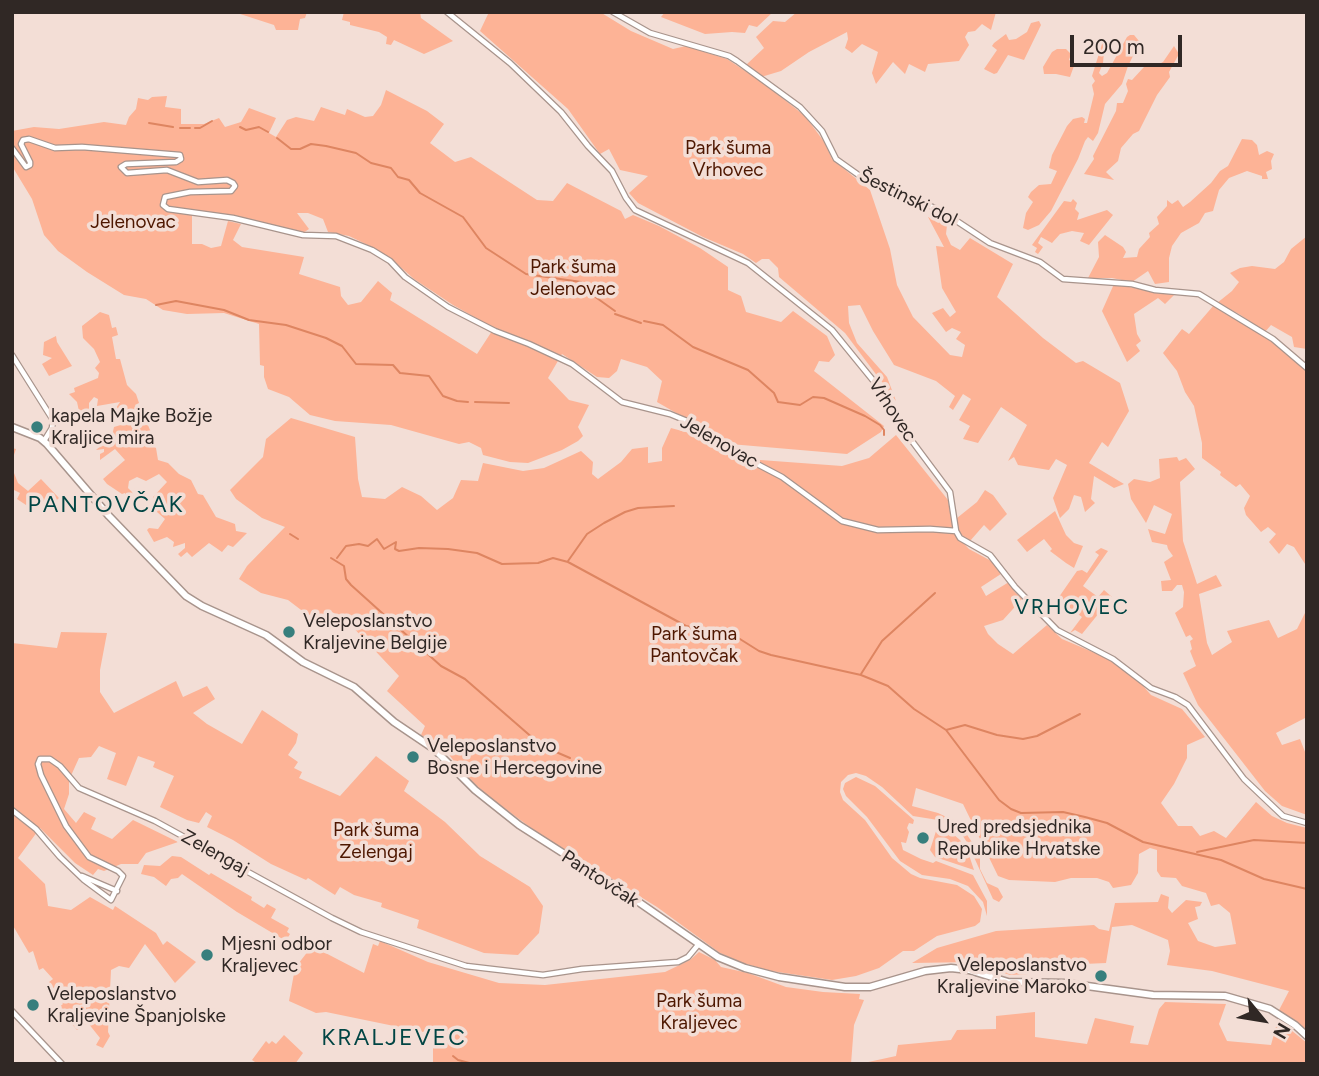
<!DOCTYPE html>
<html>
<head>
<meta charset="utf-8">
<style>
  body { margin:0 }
  #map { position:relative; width:1319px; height:1076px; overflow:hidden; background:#f3ded6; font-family:Figtree,sans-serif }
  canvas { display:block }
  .frame { position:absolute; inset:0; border:14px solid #302825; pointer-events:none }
  .north { position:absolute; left:1228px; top:985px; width:70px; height:70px; -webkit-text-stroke:5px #f3ded6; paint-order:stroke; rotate:120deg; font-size:19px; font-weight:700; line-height:28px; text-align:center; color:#302825 }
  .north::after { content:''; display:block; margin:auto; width:24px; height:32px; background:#302825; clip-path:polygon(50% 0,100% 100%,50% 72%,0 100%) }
  .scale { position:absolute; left:1070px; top:35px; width:112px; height:32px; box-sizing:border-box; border:4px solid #302825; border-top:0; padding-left:9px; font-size:21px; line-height:24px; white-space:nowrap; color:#302825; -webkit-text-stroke:5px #f3ded6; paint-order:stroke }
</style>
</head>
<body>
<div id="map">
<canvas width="1319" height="1076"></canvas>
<div class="frame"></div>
<div class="north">N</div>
<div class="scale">200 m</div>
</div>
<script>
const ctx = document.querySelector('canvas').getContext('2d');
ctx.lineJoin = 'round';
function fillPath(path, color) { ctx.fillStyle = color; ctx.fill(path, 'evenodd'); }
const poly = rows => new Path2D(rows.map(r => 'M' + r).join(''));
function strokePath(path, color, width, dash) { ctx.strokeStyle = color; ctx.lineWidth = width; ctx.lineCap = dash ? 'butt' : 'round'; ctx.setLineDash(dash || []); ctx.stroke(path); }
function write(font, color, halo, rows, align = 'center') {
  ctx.font = font + ' Figtree,sans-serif'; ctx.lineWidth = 7; ctx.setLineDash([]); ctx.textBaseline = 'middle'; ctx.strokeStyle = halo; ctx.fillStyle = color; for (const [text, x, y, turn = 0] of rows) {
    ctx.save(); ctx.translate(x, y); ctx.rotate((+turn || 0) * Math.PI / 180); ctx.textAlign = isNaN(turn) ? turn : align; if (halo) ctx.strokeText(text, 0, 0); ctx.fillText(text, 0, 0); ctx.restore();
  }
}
const green = poly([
  [234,12,307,12,305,18,300,19,298,30,276,30,274,25],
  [344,12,420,12,421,18,453,41,424,54,394,40,391,45,386,44,387,37,379,32,350,25,350,22,342,20],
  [489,12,600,12,631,31,673,49,686,46,727,59,762,82,805,116,825,143,832,159,870,190,890,249,897,285,913,317,950,355,962,357,965,345,956,339,961,332,952,328,946,332,932,313,943,308,950,317,956,312,942,288,936,246,944,247,928,217,947,225,946,234,951,245,960,250,970,238,1013,264,997,297,1043,338,1076,363,1083,361,1120,383,1129,411,1108,447,1102,442,1089,463,1124,484,1114,488,1094,476,1091,499,1095,503,1085,512,1081,497,1074,495,1069,509,1060,518,1053,498,1067,465,1056,459,1049,470,1018,465,1014,457,1008,461,1027,425,1001,407,978,443,963,439,970,426,959,420,971,399,963,394,953,410,949,407,955,396,936,381,894,365,873,331,860,305,848,306,849,323,857,343,887,377,896,401,845,333,779,277,778,268,769,259,762,259,756,263,743,254,703,237,638,203,629,193,648,176,620,170,609,149,600,154,568,109,480,31],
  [665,12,773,12,757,27,749,25,745,33,732,32,705,34,661,17],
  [797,12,996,12,991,30,982,24,975,31,968,32,965,37,969,45,959,61,928,64,925,72,909,64,905,74,893,62,876,84,872,73,878,52,862,44,852,53,845,48,848,39,847,32,809,52,781,71,761,77,746,65,764,48,756,37,773,21,785,22],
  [1039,21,1041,25,1024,60,1008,55,997,73,994,74,984,69,997,50,992,46,994,43,1006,34,1009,40,1016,39,1027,32,1031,23],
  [1130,35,1134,35,1139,41,1138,46,1128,66,1122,84,1105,104,1098,133,1093,141,1088,137,1085,141,1078,159,1051,211,1039,225,1028,230,1023,228,1026,213,1033,202,1028,197,1031,192,1039,185,1051,184,1057,171,1049,168,1052,155,1067,126,1073,119,1082,117,1085,119,1084,123,1087,123,1094,94,1092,85,1095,81,1092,76,1102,44,1105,40,1103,63,1099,73,1102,76,1107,73,1127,37],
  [1174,46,1179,54,1169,72,1170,77,1157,95,1139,131,1133,134,1121,148,1118,161,1106,172,1114,180,1084,174,1094,159,1093,156,1116,111,1117,103,1123,103,1128,91,1126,84,1128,79,1132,80,1144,67,1157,65,1163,62],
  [1057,49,1066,49,1071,54,1069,60,1075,63,1070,77,1056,74,1044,74,1043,67,1052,52],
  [386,90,427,111,444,124,430,143,455,162,471,157,537,200,553,201,567,183,621,211,625,219,633,215,659,226,700,248,728,267,728,290,741,296,746,312,781,322,793,311,827,336,835,355,829,362,819,361,814,371,884,426,881,432,847,454,730,444,657,402,662,381,647,367,621,359,617,371,609,378,597,377,562,354,548,378,569,400,589,405,578,427,583,436,578,441,562,450,528,463,510,462,483,455,481,448,469,442,459,444,391,425,335,421,310,415,289,397,268,389,264,377,264,366,260,365,259,324,224,313,187,314,163,310,146,299,124,295,87,272,58,251,44,235,32,199,12,166,12,131,34,127,59,129,104,122,126,125,129,117,136,109,138,98,148,100,152,97,167,96,165,107,181,109,181,124,204,124,219,118,225,127,241,122,249,108,276,118,269,133,276,137,287,120,296,117,314,121,321,107,345,115,347,109,365,117,373,116,381,105],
  [192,212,303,233,309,229,297,213,308,213,323,219,328,232,349,236,372,247,389,257,414,279,453,305,494,328,477,354,390,300,392,293,378,281,361,302,348,305,341,296,340,287,299,274,304,257,242,247,233,240,241,224,228,221,221,246,211,248,202,244,192,244],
  [1242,139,1252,140,1257,145,1259,155,1267,151,1274,154,1271,161,1272,169,1266,172,1268,179,1262,179,1262,176,1247,171,1229,178,1219,190,1213,211,1205,213,1199,223,1181,233,1172,246,1169,258,1169,282,1155,284,1148,271,1132,282,1112,278,1088,278,1099,257,1098,242,1105,235,1123,247,1126,252,1123,258,1137,257,1139,249,1150,237,1149,233,1159,224,1157,217,1167,206,1167,200,1172,204,1178,200,1183,207,1190,202,1211,183,1220,171,1228,166],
  [1073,199,1077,203,1075,209,1079,213,1077,220,1107,210,1113,215,1089,245,1080,241,1084,233,1072,231,1060,234,1052,243,1041,237,1038,243,1043,247,1038,254,1035,252,1037,248,1032,245,1064,201,1071,202],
  [1307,236,1307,349,1294,347,1292,337,1271,325,1265,332,1239,314,1217,303,1232,291,1239,282,1230,273,1240,268,1252,266,1275,269,1284,262,1291,249],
  [1114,284,1155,292,1176,293,1165,304,1158,298,1134,314,1137,334,1141,341,1136,345,1140,351,1127,362,1102,311],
  [1214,305,1224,313,1275,341,1305,369,1307,375,1307,567,1294,547,1287,544,1279,554,1269,542,1276,534,1268,527,1261,532,1246,515,1244,508,1250,496,1240,484,1236,487,1220,475,1221,472,1202,458,1202,443,1194,406,1185,392,1177,371,1163,353,1182,329,1189,334],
  [100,312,109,315,112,328,116,327,118,335,112,337,116,359,120,359,127,385,136,394,139,403,135,405,137,409,141,409,156,444,152,446,156,448,158,460,168,463,179,474,191,480,198,494,203,495,216,517,235,524,236,531,247,533,233,547,228,545,222,552,209,543,192,557,187,552,181,557,178,554,185,548,185,543,173,547,174,542,167,537,154,542,147,530,149,528,158,529,165,519,157,512,149,513,153,504,153,497,167,482,159,474,146,481,137,477,129,481,128,488,132,492,134,497,132,499,126,498,125,493,122,494,107,484,103,479,125,460,115,449,100,460,100,454,104,452,104,449,96,450,106,441,104,436,107,434,109,438,112,436,114,427,124,424,116,408,120,402,97,406,98,399,94,397,89,403,89,411,80,416,77,402,69,394,75,392,74,388,98,378,99,373,95,368,100,362,94,349,83,338,82,326],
  [56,336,57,342,72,366,49,376,42,364,52,358,43,355,44,342],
  [291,418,355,437,358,479,362,497,385,499,402,487,421,496,437,510,453,498,461,480,478,481,483,463,523,471,544,468,581,451,593,462,592,474,598,479,621,462,632,449,648,447,648,463,662,461,662,448,671,428,693,434,733,458,842,466,869,458,896,435,948,500,953,529,924,526,878,529,842,519,824,510,834,519,866,530,883,533,929,530,955,534,969,549,995,563,1004,572,981,587,986,596,1009,582,1014,591,1022,599,1003,620,984,626,988,634,998,644,1013,654,1047,625,1062,639,1107,658,1137,679,1151,695,1182,709,1205,737,1187,745,1187,758,1174,784,1161,803,1178,826,1192,826,1200,836,1214,831,1226,838,1256,802,1272,816,1287,823,1307,828,1307,1033,1278,1012,1289,991,1212,971,1167,965,1170,951,1168,940,1132,925,1112,927,1106,963,1084,964,1083,971,1010,975,972,962,912,963,937,948,996,931,1094,925,1099,929,1109,931,1115,903,1158,902,1161,894,1169,897,1168,908,1172,913,1186,900,1202,902,1200,906,1195,907,1198,919,1188,923,1198,941,1215,947,1236,944,1230,913,1219,904,1211,906,1206,893,1182,886,1176,878,1161,877,1157,871,1157,850,1150,848,1139,854,1138,873,1131,885,1113,888,1109,882,1097,878,1071,878,1055,882,1009,880,998,876,963,804,916,788,912,806,938,813,959,823,980,854,980,869,987,883,998,888,1003,897,999,902,993,899,968,844,961,833,938,820,913,816,882,787,866,776,856,773,848,775,841,782,840,792,843,800,865,820,892,858,911,874,920,878,957,885,974,896,982,909,980,922,975,926,937,936,914,951,903,951,879,968,856,976,832,980,771,971,743,963,720,953,657,907,542,836,488,796,463,773,447,752,421,735,425,726,387,691,399,676,346,620,332,612,313,619,288,600,261,593,239,579,247,566,285,527,262,518,236,499,230,490,263,457,266,439],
  [12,448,16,449,13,458,14,473,18,483,28,491,41,479,59,498,49,507,38,496,26,505,17,499,20,493,12,489],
  [1177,457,1179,461,1186,458,1195,469,1180,482,1183,541,1197,584,1216,575,1222,586,1199,594,1207,643,1212,655,1232,642,1227,631,1269,620,1278,638,1297,629,1307,609,1307,717,1276,733,1282,745,1300,739,1307,757,1307,815,1282,806,1265,791,1198,705,1183,673,1196,666,1190,651,1192,649,1190,641,1193,639,1190,635,1186,637,1175,613,1183,607,1184,592,1182,585,1177,585,1172,591,1162,591,1161,581,1171,580,1164,562,1173,556,1168,549,1167,545,1152,542,1148,529,1165,534,1172,514,1154,505,1146,523,1131,499,1128,484,1134,479,1150,482,1160,478,1159,459],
  [985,490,993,495,1007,514,990,531,984,525,970,541,959,533,957,518,977,502],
  [1055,511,1066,535,1074,543,1083,546,1074,568,1066,563,1050,551,1052,549,1044,539,1027,552,1017,540],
  [1101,548,1108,551,1083,586,1098,597,1104,590,1112,597,1082,634,1075,630,1070,633,1082,617,1068,607,1062,614,1052,607,1077,571,1082,570,1087,573,1099,555,1095,552],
  [61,632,107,633,100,670,100,692,114,713,176,681,183,697,207,686,215,699,193,713,207,724,242,744,262,710,298,734,296,743,288,755,298,762,294,768,302,772,299,778,340,796,376,756,409,781,404,791,445,822,480,856,530,887,543,906,539,933,518,955,484,953,417,928,419,920,381,907,382,903,354,895,340,887,335,895,308,878,306,880,271,864,233,840,207,827,212,816,206,812,199,823,187,820,160,807,174,776,153,767,155,762,138,756,126,786,107,779,116,753,99,746,91,757,79,758,69,780,69,794,64,809,76,823,84,812,96,818,91,829,112,839,133,820,178,842,146,853,138,864,121,864,104,871,98,869,93,875,75,863,40,828,18,858,45,884,48,906,71,910,90,897,113,910,115,906,156,933,163,945,167,941,196,962,175,983,145,944,129,968,119,966,111,970,108,1032,110,1036,103,1048,96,1045,100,1038,88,1023,77,1030,58,1008,63,1004,49,982,53,979,43,968,39,970,33,951,29,953,12,924,12,643,57,648],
  [856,777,875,786,914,820,913,824,909,823,907,828,909,832,906,843,901,842,903,850,921,859,933,863,936,861,973,875,987,901,987,916,983,902,968,886,950,879,922,875,900,861,867,817,846,796,843,789,845,783],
  [937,828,953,834,960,840,968,852,974,870,935,857,930,850],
  [172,856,181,857,209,875,211,873,252,897,251,900,264,908,267,904,276,909,271,918,289,928,287,932,290,934,286,941,237,912,182,874,178,878,171,879,166,886,154,877,141,874,144,865,160,866],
  [380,941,428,962,499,983,545,985,665,972,690,960,699,952,715,960,721,967,748,973,786,987,823,992,860,994,859,999,864,1000,854,1025,851,1064,433,1064,433,1034,326,1012,316,1013,289,1001,295,968,312,946,364,973,373,944,378,946],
  [1165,1002,1226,1004,1219,1024,1227,1041,1271,1045,1277,1023,1291,1030,1307,1043,1307,1064,859,1064,896,1056,898,1045,951,1040,957,1030,996,1029,996,1016,1035,1012,1035,1037,1087,1044,1095,1018,1134,1026,1130,1043,1148,1045,1159,1009],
  [284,1035,303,1053,295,1064,258,1064,252,1060,266,1041,269,1044,272,1041,276,1044]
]);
const stream = poly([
  [149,123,173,127],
  [240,127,246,130,259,127,268,132],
  [180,128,190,128],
  [195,128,200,128,212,121],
  [277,138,291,149,300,149,311,144,326,146,356,153,371,163,391,168,398,177,409,180,420,193,463,217,486,248,526,274,581,282,594,296,615,311],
  [156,305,176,301,224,310,249,320,286,325,326,338,342,346,356,364,393,365,400,373,429,376,443,396,457,401,468,402],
  [615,314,641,323],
  [644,321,663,325,693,347,748,370,774,393,778,402,800,405,813,397,824,398,865,416,880,425,884,430,884,435],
  [475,402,509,403],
  [290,534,298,539],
  [331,558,344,566,346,579,351,585,441,666,465,679,542,746,570,758],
  [337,558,346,546,359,544,368,546,377,539,384,549,396,542,395,549,399,551,419,548,448,549,477,553,502,564,538,563,553,558,568,562,686,626,732,634,759,651,771,655,861,675,888,686,914,709,946,730,999,800,1011,809,1021,813,1063,812,1085,817,1107,823,1143,842,1221,860,1264,879,1307,889],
  [568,561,587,534,604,523,625,512,638,508,674,506],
  [861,674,882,641,935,593],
  [946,730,965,725,997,735,1023,739,1037,736,1080,714],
  [1197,852,1254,840,1307,843],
  [453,1056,458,1060,473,1064]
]);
const minor = poly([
  [447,12,510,63,561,112,588,146,612,171,626,198,635,210,748,263,832,330,885,395,903,429,950,492,956,531,960,538,990,555,1015,587,1057,630,1113,659,1151,688,1175,697,1188,705,1244,779,1283,816,1307,823],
  [613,12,650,33,729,56,737,61,800,107,822,131,836,159,867,181,940,210,990,243,1040,262,1063,279,1132,284,1155,290,1199,294,1273,339,1307,368],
  [12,148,26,167,30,165,30,162,21,144,23,140,29,139,55,148,82,147,180,155,181,159,176,162,126,164,121,167,127,173,167,170,198,182,227,180,233,183,235,186,231,191,190,192,165,197,163,205,168,209,233,218,303,235,336,236,372,250,390,261,405,277,448,307,495,331,529,344,572,364,622,402,670,414,687,421,736,453,782,477,842,521,878,530,930,529,956,531],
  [12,355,53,420,52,428,44,441],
  [12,810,36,829,60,857,84,880,111,900,123,876,118,871,89,857,66,826,41,775,38,764,40,759,50,759,60,766,79,788,155,821,332,918,361,932,466,966,543,975,582,969,678,962,688,957,698,945],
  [82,876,117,891],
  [12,1011,62,1064]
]);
const major = poly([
  [12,427,40,438,47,444,109,516,186,596,202,606,266,635,303,662,354,687,394,722,434,749,475,790,519,825,624,892,718,957,745,968,779,977,845,987,870,987,925,971,951,968,969,970,1008,982,1065,983,1153,995,1225,996,1270,1009,1295,1025,1307,1036]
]);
const markers = [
  [37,427,7,"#377f7d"],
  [289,632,7,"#377f7d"],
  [413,757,7,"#377f7d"],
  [923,838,7,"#377f7d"],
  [207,955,7,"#377f7d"],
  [1101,976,7,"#377f7d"],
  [33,1005,7,"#377f7d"]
];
const parkNames = [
  ["Park šuma",728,148],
  ["Vrhovec",728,170],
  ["Jelenovac",133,222],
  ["Park šuma",573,267],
  ["Jelenovac",573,289],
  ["Park šuma",694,634],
  ["Pantovčak",694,656],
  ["Park šuma",376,830],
  ["Zelengaj",376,852],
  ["Park šuma",699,1001],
  ["Kraljevec",699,1023]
];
const streetNames = [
  ["Šestinski dol",908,198,26],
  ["Vrhovec",892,410,57],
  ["Jelenovac",719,442,30],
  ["Zelengaj",215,853,29],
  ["Pantovčak",600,879,33]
];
const poiNames = [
  ["kapela Majke Božje",51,416],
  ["Kraljice mira",51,438],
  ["Veleposlanstvo",303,621],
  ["Kraljevine Belgije",303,643],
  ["Veleposlanstvo",427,746],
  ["Bosne i Hercegovine",427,768],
  ["Ured predsjednika",937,827],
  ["Republike Hrvatske",937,849],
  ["Mjesni odbor",221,944],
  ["Kraljevec",221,966],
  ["Veleposlanstvo",1087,965,"right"],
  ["Kraljevine Maroko",1087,987,"right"],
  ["Veleposlanstvo",47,994],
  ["Kraljevine Španjolske",47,1016]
];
const neighbourhoodNames = [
  ["VRHOVEC",1072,608]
];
const quarterNames = [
  ["PANTOVČAK",106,505],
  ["KRALJEVEC",394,1038]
];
fillPath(green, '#fdb396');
strokePath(stream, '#de8561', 2);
strokePath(minor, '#a8948c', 7);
strokePath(major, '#a8948c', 9);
strokePath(minor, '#fff', 4.5);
strokePath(major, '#fff', 6);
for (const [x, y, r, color] of markers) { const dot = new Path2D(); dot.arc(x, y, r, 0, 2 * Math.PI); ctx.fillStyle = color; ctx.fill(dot); strokePath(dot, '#f3ded6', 2.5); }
write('19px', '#4e1700', '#f3ded6', parkNames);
write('19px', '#302825', '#f3ded6', streetNames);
write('19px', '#302825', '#f3ded6', poiNames, 'left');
ctx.letterSpacing = '2px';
write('21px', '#014544', '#f3ded6', neighbourhoodNames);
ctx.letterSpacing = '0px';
ctx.letterSpacing = '2px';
write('23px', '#014544', '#f3ded6', quarterNames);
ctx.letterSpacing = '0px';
</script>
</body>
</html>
